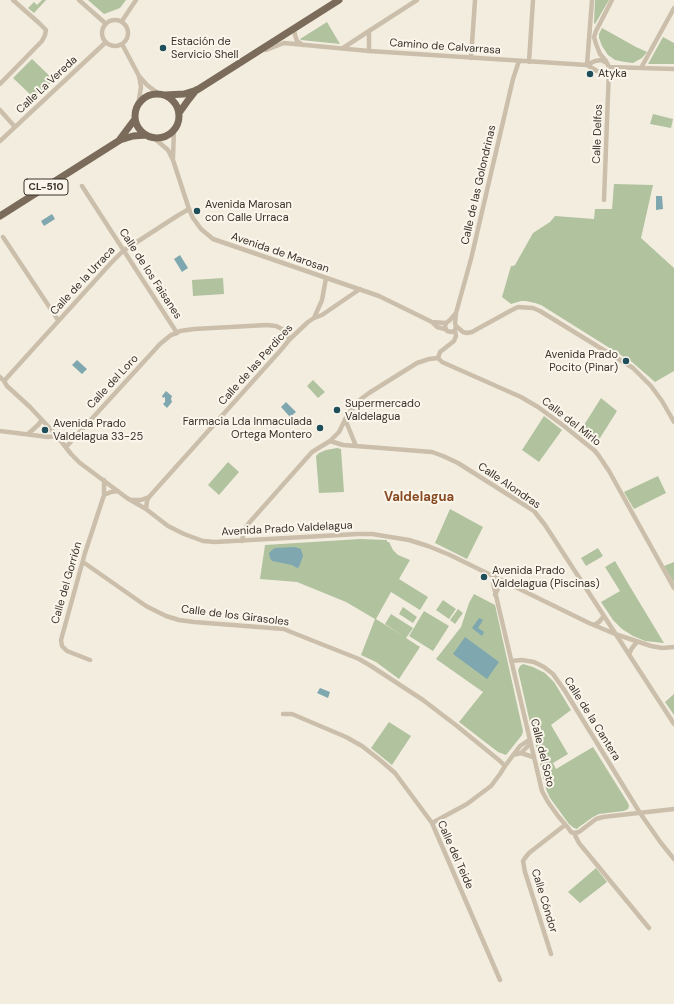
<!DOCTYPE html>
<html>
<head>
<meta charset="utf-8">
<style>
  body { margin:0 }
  canvas { display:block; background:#f3eddf }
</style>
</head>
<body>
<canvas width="674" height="1004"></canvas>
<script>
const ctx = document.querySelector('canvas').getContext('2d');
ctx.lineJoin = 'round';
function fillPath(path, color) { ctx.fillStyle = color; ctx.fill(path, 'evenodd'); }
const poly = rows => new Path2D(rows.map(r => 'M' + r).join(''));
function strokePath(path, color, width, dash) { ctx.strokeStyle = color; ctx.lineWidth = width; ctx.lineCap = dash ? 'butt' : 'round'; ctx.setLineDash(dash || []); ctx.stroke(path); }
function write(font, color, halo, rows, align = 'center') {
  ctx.font = font + ' "DM Sans",sans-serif'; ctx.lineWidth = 4; ctx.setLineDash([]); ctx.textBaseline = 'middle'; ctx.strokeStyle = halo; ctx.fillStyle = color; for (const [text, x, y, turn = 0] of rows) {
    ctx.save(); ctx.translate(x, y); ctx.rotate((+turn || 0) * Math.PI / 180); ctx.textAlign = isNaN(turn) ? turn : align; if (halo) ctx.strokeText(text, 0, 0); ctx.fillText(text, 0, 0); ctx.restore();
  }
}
const green = poly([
  [42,0,46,0,34,13,28,8,34,2,37,5],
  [88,0,126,0,120,8,104,14],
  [595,0,609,0,595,24,594,23],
  [327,22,340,44,301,40,300,39],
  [602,28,636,47,647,52,642,58,633,63,625,62,615,60,608,55,602,46,599,38,599,34],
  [663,37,674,43,674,64,648,64],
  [32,59,54,80,34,98,13,78],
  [653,114,673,119,671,128,650,124],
  [614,184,653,185,641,238,674,268,674,371,655,382,632,362,541,305,535,303,526,301,521,301,511,304,502,297,511,266,513,266,515,265,533,233,550,222,555,216,594,219,595,209,612,209],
  [223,278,224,294,193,296,192,280],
  [313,380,325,392,318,398,307,386],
  [601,398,617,411,595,446,579,433],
  [544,416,562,430,539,462,522,450],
  [337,448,341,449,344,492,319,493,316,456,319,453,326,450],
  [228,462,239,472,219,495,208,485],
  [658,476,666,493,634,509,624,492],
  [450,509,483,527,467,559,435,543],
  [360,539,387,540,387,542,389,542,393,550,398,555,410,560,399,579,428,597,420,610,391,592,376,619,403,636,385,624,391,614,413,628,406,638,420,647,399,679,376,662,361,655,375,619,346,602,297,582,260,579,265,545],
  [598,548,603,556,586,566,581,558],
  [615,561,629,585,664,643,645,641,633,636,622,629,613,620,601,602,620,591,605,567],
  [674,562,674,583,664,566],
  [474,594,495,605,523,731,522,735,506,755,498,752,459,722,483,692,436,659,461,627,469,603],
  [443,600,456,609,449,619,436,610],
  [403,607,417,617,413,623,399,614],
  [458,609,463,613,455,624,450,620],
  [424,611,449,626,433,651,409,636],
  [523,664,533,667,545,673,554,682,571,710,551,725,568,754,553,763,556,769,593,747,628,803,629,806,628,809,624,811,599,814,593,817,579,827,577,829,574,828,569,824,550,798,546,789,533,733,537,731,535,726,531,727,518,670,520,666],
  [674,694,674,715,665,702],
  [389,722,411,736,392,765,371,748],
  [596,868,607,882,580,903,568,892]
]);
const water = poly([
  [656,196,662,196,663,209,656,210],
  [52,214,55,219,44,226,41,221],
  [180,255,188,268,182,272,174,259],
  [77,360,87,369,82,374,72,365],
  [166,391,172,396,171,399,172,402,167,408,163,404,165,402,165,397,163,398,162,396],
  [286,402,296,412,290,417,281,407],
  [295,547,301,549,303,556,299,567,297,568,292,565,272,561,270,558,269,553,272,550,275,548],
  [479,618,483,620,478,628,484,632,482,636,472,628],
  [465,637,499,662,487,679,453,654],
  [320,688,330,692,328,698,317,693]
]);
const street = poly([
  [79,0,105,23],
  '102 33a13 13 0 1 1 26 0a13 13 0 1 1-26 0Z',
  [122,21,136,0],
  [294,29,295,35,297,41,303,45],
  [122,44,139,76,147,85,159,94],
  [343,48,369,31,417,0],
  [266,50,284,43,369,51,587,65,597,71,605,72,609,69,609,67,607,63,601,60,595,61,587,65],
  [369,51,369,31],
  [471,58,475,0],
  [606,61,600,54,596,44,594,37,596,31,612,0],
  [529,62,533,0],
  [587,65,592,0],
  [609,67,674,69],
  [641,68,674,8],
  [0,84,42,41,45,35,46,30,39,23,13,0],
  [138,105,141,87,139,76],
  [0,110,15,127],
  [154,138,168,150,173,160,189,209,193,218,201,229,213,239,379,296,432,322,437,327,445,329],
  [0,141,106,42],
  [173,158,174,129],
  [82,186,177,333],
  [604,200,609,69],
  [3,237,58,320],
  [314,318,322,300,326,278],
  [432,322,446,323,450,320,456,313],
  [446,323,445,327,447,331,452,332,455,330,456,326,455,323,456,313,471,259,513,79,519,61],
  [456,326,463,332,467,333,472,332,510,311,518,307,533,308,540,311,633,368,651,386,662,401,674,422],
  [438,358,442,362,521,397,538,407,564,426,595,451,599,456,609,471,674,588],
  [438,358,440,352,454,341,456,336,455,330],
  [0,377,4,381,7,386,30,407,57,436,71,454,80,463,127,498,146,509,168,526,184,534,203,541,215,542,358,534,372,534,409,540,428,546,450,555,589,623,615,634,651,646,662,648,674,647],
  [4,381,111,263,123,251,177,216,189,209],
  [345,419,356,446],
  [0,431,48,437,57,436],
  [28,434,38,425,42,420],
  [330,441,343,445,432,452,443,456,458,463,534,511,545,525,674,724],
  [66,447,160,344,171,335,177,333,180,331,194,329,267,325,276,326,282,329,290,339],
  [104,495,111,492,118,491],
  [131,500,141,500,149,497],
  [146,509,147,501,149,497,280,351,290,339,308,322,314,318,322,315,360,289],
  [242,541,244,530,249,523,312,452,330,441,339,432,348,414,361,399,369,393,417,363,429,359,438,358],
  [83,562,146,606,166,616,179,620,194,622,284,629,291,632,359,659,371,666,423,700,457,726,500,761,505,766],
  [494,576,493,583,542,791,548,802,558,816,569,829,571,832,574,833,579,843,649,928],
  [495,595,500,584,502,580],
  [594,625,599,622,604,616],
  [629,654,632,648,637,642],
  [90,660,67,651,62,646,61,640,85,553,104,495,104,480],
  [511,661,522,660,534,662,544,667,553,674,565,691,640,813,661,843,674,859],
  [283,714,292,714,346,737,362,746,380,760,395,773,432,823,500,980],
  [521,753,533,757],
  [513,755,521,753,530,744],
  [432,823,467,804,491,786,500,774,505,766,520,746,529,740],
  [574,833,579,832,596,819,603,817,674,809],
  [551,954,525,872,523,861,525,858,529,853,565,825]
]);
const primary = poly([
  '135 116a22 22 0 1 1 44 0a22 22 0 1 1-44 0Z',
  [165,95,184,94,197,90,339,0],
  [179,113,189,99,196,90],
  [120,139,135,119],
  [0,216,120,140,133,136,146,135]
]);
const markers = [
  [163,48,4,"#1f4e5b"],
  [590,74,4,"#1f4e5b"],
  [197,211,4,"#1f4e5b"],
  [626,361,4,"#1f4e5b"],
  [337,410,4,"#1f4e5b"],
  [320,428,4,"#1f4e5b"],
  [45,430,4,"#1f4e5b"],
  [484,577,4,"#1f4e5b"]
];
const shields = [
  [46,187,44]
];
const shieldNames = [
  ["CL-510",46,187]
];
const poiNames = [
  ["Estación de",171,42],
  ["Servicio Shell",171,55],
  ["Atyka",598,74],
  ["Avenida Marosan",205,205],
  ["con Calle Urraca",205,218],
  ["Avenida Prado",618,355,"right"],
  ["Pocito (Pinar)",618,368,"right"],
  ["Supermercado",345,404],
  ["Valdelagua",345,417],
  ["Farmacia Lda Inmaculada",312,422,"right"],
  ["Ortega Montero",312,435,"right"],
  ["Avenida Prado",53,424],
  ["Valdelagua 33-25",53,437],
  ["Avenida Prado",492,571],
  ["Valdelagua (Piscinas)",492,584]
];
const streetNames = [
  ["Camino de Calvarrasa",445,47,4],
  ["Calle La Vereda",47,85,-43],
  ["Calle Delfos",598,134,-88],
  ["Calle de las Golondrinas",479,185,-77],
  ["Avenida de Marosan",280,253,19],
  ["Calle de los Faisanes",150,274,57],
  ["Calle de la Urraca",83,281,-47],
  ["Calle de las Perdices",256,365,-48],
  ["Calle del Loro",113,382,-47],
  ["Calle del Mirlo",571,422,38],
  ["Calle Alondras",509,486,34],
  ["Avenida Prado Valdelagua",287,529,-3],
  ["Calle del Gorrión",67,583,-74],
  ["Calle de los Girasoles",235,616,7],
  ["Calle de la Cantera",592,719,58],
  ["Calle del Soto",542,753,76],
  ["Calle del Teide",455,855,66],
  ["Calle Cóndor",544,901,73]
];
const quarterNames = [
  ["Valdelagua",419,498]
];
fillPath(green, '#b1c29f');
fillPath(water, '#7ea7b0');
strokePath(street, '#cbbfab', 4.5);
strokePath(primary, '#7b6b5b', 7);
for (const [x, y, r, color] of markers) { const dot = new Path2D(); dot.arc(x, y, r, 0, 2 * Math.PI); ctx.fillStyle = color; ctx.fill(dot); strokePath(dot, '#faf6ec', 1.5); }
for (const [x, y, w] of shields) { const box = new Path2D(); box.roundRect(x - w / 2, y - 8, w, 16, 3); ctx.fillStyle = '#faf6ec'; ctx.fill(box); strokePath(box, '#39312a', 1); }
write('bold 10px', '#39312a', null, shieldNames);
write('11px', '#39312a', '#faf6ec', poiNames, 'left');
write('11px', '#39312a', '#faf6ec', streetNames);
write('bold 13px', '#884a23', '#faf6ec', quarterNames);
</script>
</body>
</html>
